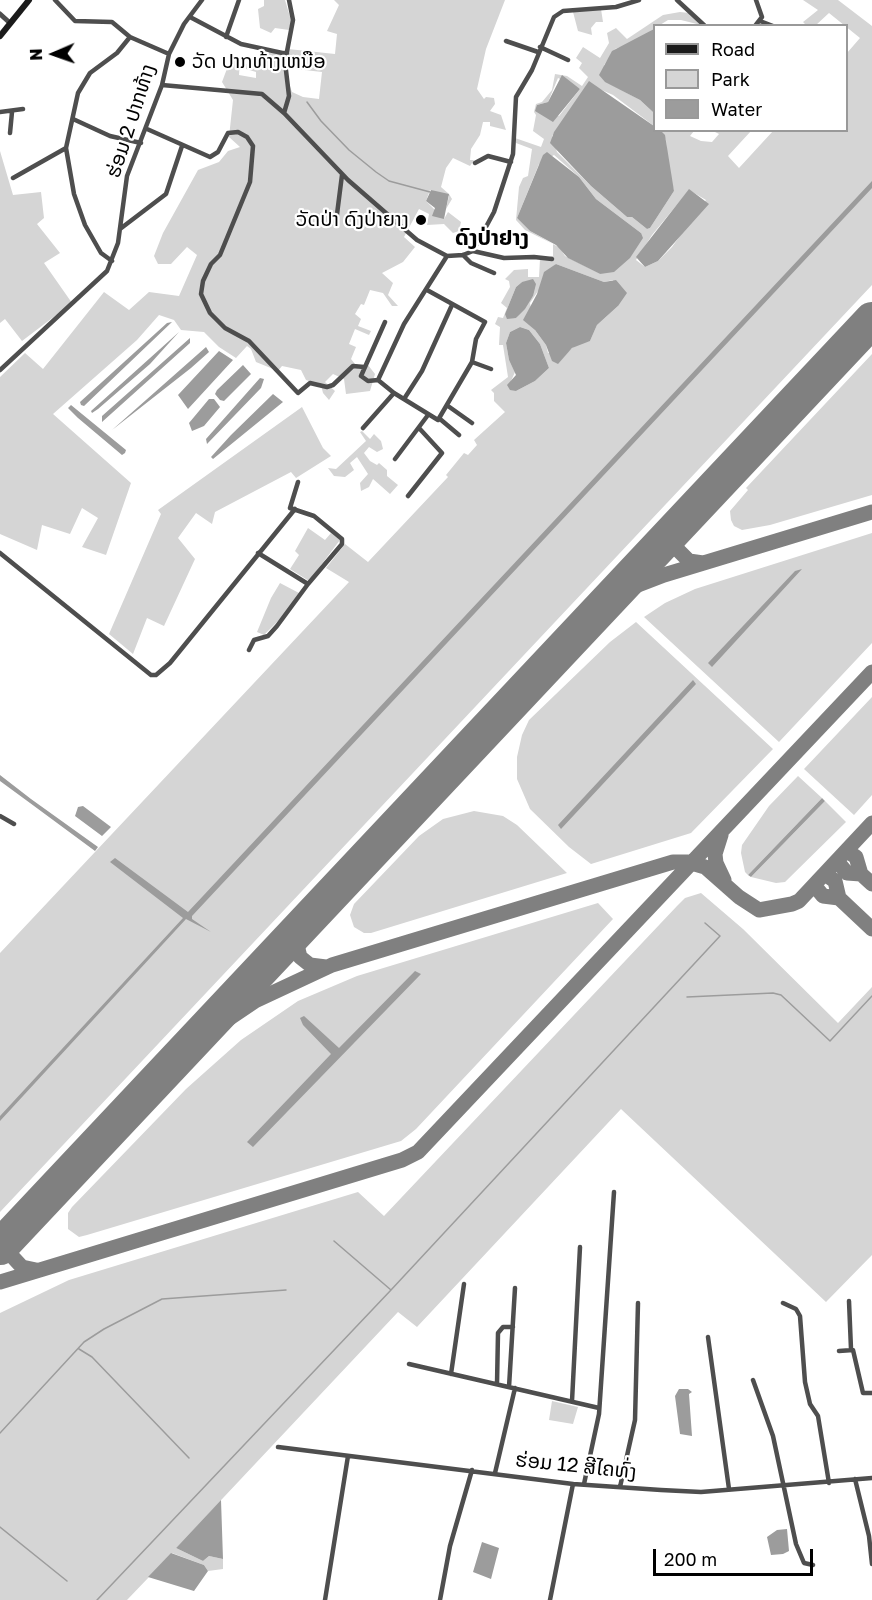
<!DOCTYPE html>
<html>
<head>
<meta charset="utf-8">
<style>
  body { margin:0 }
  #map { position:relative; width:872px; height:1600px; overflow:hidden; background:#fff; font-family:"Golos Text",sans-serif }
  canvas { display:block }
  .legend { position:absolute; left:653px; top:24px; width:195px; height:108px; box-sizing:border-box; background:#fff; border:2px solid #999; margin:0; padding:8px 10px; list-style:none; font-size:18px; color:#000 }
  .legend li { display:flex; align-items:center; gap:12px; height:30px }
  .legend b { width:30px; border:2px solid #999 }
  .north { position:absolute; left:24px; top:24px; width:60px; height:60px; -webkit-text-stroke:4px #fff; paint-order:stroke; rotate:268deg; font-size:16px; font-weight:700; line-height:24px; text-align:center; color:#000 }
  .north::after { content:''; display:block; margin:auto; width:21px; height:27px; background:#000; clip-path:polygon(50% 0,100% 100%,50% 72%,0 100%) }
  .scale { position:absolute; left:653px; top:1549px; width:160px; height:27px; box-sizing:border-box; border:3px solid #000; border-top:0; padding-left:8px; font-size:18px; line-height:21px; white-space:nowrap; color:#000; -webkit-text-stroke:4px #fff; paint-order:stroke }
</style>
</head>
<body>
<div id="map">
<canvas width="872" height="1600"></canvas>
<ul class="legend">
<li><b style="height:8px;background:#1b1b1b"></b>Road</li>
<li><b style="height:16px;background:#d5d5d5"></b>Park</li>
<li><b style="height:16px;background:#9c9c9c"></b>Water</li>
</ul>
<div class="north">N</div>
<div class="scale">200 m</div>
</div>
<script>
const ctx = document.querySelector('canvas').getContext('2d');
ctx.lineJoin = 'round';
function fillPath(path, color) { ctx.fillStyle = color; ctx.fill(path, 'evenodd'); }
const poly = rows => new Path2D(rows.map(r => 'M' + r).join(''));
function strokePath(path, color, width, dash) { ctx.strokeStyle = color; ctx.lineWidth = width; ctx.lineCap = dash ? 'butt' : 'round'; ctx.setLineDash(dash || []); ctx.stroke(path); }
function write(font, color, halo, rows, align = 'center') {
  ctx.font = font + ' "Golos Text","Noto Sans Lao",sans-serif'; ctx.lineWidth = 4.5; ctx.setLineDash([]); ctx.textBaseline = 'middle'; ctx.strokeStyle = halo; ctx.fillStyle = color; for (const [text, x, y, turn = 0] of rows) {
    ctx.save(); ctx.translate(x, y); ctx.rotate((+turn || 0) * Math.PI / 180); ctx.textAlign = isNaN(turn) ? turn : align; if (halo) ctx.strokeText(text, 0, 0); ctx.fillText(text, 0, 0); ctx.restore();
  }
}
const green = poly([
  [264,0,285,0,291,20,289,30,275,28,271,33,260,28,258,9,264,6],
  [334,0,505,0,486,49,477,89,484,99,486,97,494,98,495,104,490,111,501,115,506,130,490,126,490,122,483,122,480,135,471,149,470,160,474,160,470,166,453,158,446,168,441,187,449,194,452,199,446,209,449,196,430,190,426,201,444,219,448,212,461,222,459,231,453,233,444,224,427,225,429,214,419,209,404,237,415,247,403,262,382,273,393,283,388,295,398,306,392,306,383,293,370,290,364,305,361,304,355,314,361,319,358,326,371,331,369,335,355,329,349,344,356,347,351,359,359,369,368,365,375,374,370,391,346,394,344,379,333,374,325,382,335,391,329,400,323,393,321,385,306,380,301,370,282,366,278,371,256,362,251,349,247,346,236,358,219,347,204,332,181,330,174,320,159,315,137,340,53,414,131,483,106,555,82,547,98,518,82,508,70,534,42,525,37,550,0,534,0,377,25,353,43,369,104,292,129,310,149,292,179,296,197,255,187,247,171,264,158,264,154,256,163,233,198,170,219,162,228,151,240,147,229,137,233,100,222,82,231,58,240,61,239,75,256,78,256,72,246,69,246,64,259,66,269,48,280,52,288,49,335,54,337,34,327,31,339,5],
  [287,68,322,72,319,99,303,97,292,92,288,81],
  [803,0,838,0,872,26,872,285,0,1212,0,953,349,582,326,568,345,544,368,562,448,477,446,475,464,453,468,455,477,445,474,440,505,412,494,401,494,393,491,390,508,377,503,345,499,345,500,327,495,324,498,317,503,318,507,308,501,303,510,287,509,281,505,279,514,270,528,269,528,277,539,277,540,259,553,256,553,244,525,230,516,220,519,187,523,178,528,176,532,149,516,143,515,138,541,147,544,139,533,131,536,115,534,112,536,104,542,102,552,90,555,74,567,76,582,86,588,77,579,68,582,63,576,58,583,47,600,58,609,43,607,33,616,28,627,39,663,15,680,12,689,13,701,25,681,20,668,20,660,25,654,26,654,29,636,41,615,49,604,65,612,85,640,100,654,113,654,126,613,95,588,84,552,136,557,152,591,186,627,217,632,217,647,229,650,228,674,191,668,168,666,140,661,131,694,131,690,136,701,141,712,142,719,134,713,131,751,131,728,156,739,168,773,131,846,130,847,53,860,38,829,13,816,25,806,25,803,22,818,10],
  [558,78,580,89,559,116,537,105,548,102],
  [554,155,579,177,596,199,641,233,634,251,600,274,565,256,560,248,530,231,517,218,539,164],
  [689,190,706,200,672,247,658,261,645,267,636,260,652,235],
  [556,264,604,282,613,280,618,306,597,325,590,341,580,342,567,352,548,353,546,345,535,330,530,303],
  [522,282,528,282,533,296,516,318,505,314,516,287],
  [520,327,529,330,540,344,549,368,535,381,516,391,511,381,515,372,509,360,506,343,510,332],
  [601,9,603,22,596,22,591,28,592,35,578,31,573,12],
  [0,151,13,195,41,192,44,218,37,224,60,253,44,263,72,303,22,341,5,319,0,323],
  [872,354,872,495,770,525,742,530,734,526,731,520,730,511,748,490,746,488],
  [302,407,323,448,331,456,296,478,291,472,215,512,212,524,196,513,178,538,195,559,164,626,147,618,133,654,109,634,161,514,158,510],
  [362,431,370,439,374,434,381,441,383,449,377,452,369,447,364,453,370,461,377,465,379,463,387,470,387,476,398,485,390,494,373,479,369,487,361,491,360,483,368,474,357,457,350,463,354,470,345,477,334,476,328,468,336,469,366,441,360,432],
  [308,528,325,540,331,533,340,540,309,581,290,569,299,555,295,551],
  [872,533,872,643,779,742,644,617,665,603,695,589],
  [280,583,299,593,282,617,264,635,257,632,271,598],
  [636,622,773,749,691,833,591,864,569,847,530,809,517,779,517,757,522,735,529,720,610,642],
  [872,697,872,795,854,815,804,769],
  [798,776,822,798,748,875,745,872,741,853,742,845,769,806],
  [825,801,846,822,785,882,776,883,751,877],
  [474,811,503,816,517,825,567,873,371,933,364,933,354,927,350,915,354,904,419,836,443,819],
  [701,893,743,929,838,1023,872,987,872,1255,826,1302,621,1109,417,1327,398,1312,176,1548,203,1561,209,1556,223,1559,223,1569,208,1571,204,1565,172,1553,127,1600,0,1600,0,1313,69,1280,358,1192,384,1216,677,906,685,898],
  [598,903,613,919,416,1129,401,1141,87,1235,79,1237,68,1229,68,1213,72,1207,186,1089,241,1040,298,1001,357,976],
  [552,1401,578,1407,573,1424,549,1420]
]);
const water = poly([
  [654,29,654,113,640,100,605,82,599,75,612,51],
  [562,75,580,89,553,122,535,111,537,105,548,102],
  [589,81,654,126,654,130,661,131,665,135,674,191,650,228,647,229,632,217,627,217,591,186,550,143,554,132],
  [547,152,579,177,596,199,641,233,643,238,630,258,614,272,600,274,568,258,556,245,530,231,517,218,543,155],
  [872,181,872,188,192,916,192,919,211,932,186,919,0,1121,0,1116,183,918,110,862,115,858,188,912],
  [689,189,709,204,658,261,645,267,636,257],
  [431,190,449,194,444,219,432,216,435,208,426,201],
  [556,264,604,282,616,280,627,293,618,306,597,325,590,341,572,348,558,364,552,361,546,345,535,330,523,320,537,294,544,272],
  [533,279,536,284,533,296,525,309,516,318,507,319,505,314,516,287,522,282],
  [172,322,84,406,81,405,80,402,167,323],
  [520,327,529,330,540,344,549,368,535,381,516,391,510,390,507,385,516,375,509,360,506,343,510,332],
  [179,332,150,364,98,409,92,413,91,411],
  [190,338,190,343,102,422,102,416],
  [206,347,209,352,191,368,112,430],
  [219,351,233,360,188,409,178,395],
  [243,365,251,374,224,401,220,400,215,394,217,390],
  [260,378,264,379,261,388,207,444,206,439],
  [273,394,283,402,213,459,211,457,231,435],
  [209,399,214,399,220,407,204,426,192,431,189,423],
  [71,405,126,450,125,453,122,455,78,418,68,408],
  [802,569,712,667,708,663,795,571],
  [693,680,696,684,561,829,558,825],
  [0,775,31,799,98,847,95,851,30,803,0,781],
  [822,798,825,801,751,877,748,875],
  [83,806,111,827,102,836,75,816,78,807],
  [415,971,421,974,253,1147,247,1142,331,1054,303,1025,300,1018,304,1016,339,1048],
  [679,1389,688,1389,692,1392,689,1394,692,1436,680,1434,675,1396],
  [221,1500,223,1559,209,1556,203,1561,176,1548],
  [787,1529,789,1551,783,1554,771,1555,767,1537,777,1530],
  [482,1542,499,1548,491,1579,473,1572],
  [171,1553,204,1565,208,1571,194,1591,148,1577]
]);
const stream = poly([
  [307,102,321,121,349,150,376,172,389,181,430,192],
  [687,997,773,993,781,995,830,1041,872,996],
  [334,1241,391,1290],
  [79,1349,92,1357,189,1458],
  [0,1433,84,1342,104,1329,162,1299,286,1290],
  [0,1527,67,1581],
  [97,1600,391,1290,720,936,705,923]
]);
const taxiway = poly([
  [680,524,676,536,677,549,689,561,703,563],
  [607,602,638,585,664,575,872,512],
  [721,835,715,854,716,863,724,880],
  [847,851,856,857,861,874,872,884],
  [837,861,847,873,861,874],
  [825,874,835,881,839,898,872,929],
  [814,885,823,896,839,898],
  [303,925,296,941,300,957,310,965,326,967],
  [175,1060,215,1028,255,1001,332,965,673,862,688,862,705,867,739,897,759,910,792,904,799,901,872,823],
  [16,1230,9,1244,10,1254,22,1267,36,1270],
  [0,1282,402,1160,418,1152,872,672]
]);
const runway = poly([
  [0,1247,872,320]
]);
const minor = poly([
  [55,0,75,21,112,22,130,37,169,54],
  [677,0,705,26],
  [190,17,241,44,287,54],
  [760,21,773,26],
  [755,26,762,17,756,0],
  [226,37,239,0],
  [506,41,538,52],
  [540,47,568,60],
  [162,85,262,94,284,113,348,180,417,240,447,256,463,255,473,251,494,212,513,154,516,97,532,70,554,17,563,11,616,7,639,0],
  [0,112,23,109],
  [284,113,289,96,285,62,293,20,289,0],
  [73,119,110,136,141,143],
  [147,129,210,157,218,152,228,133,238,132,247,137,253,146,250,182,220,255,211,264,203,281,201,294,210,313,225,328,249,341,298,393,310,383,327,387,333,385,353,366,364,367],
  [10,133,12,112],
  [66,148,74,194,85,225,101,253,112,261],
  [475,163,488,156,511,162],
  [13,178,66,148,78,93,90,73,117,53,130,37],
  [336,222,342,175],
  [120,229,166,194,182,146],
  [473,251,504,258,534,257,552,259],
  [463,255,471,263,494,273],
  [427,290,485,322,476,339,472,362,438,420,394,393,378,380,404,324,447,256],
  [472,362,491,369],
  [0,370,107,271,118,243,127,176,162,85,169,54,184,24,202,0],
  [378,380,368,381,361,376,385,322],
  [404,399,422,371,452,305],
  [448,406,472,423],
  [440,419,459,435],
  [363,428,394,393],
  [395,459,428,415],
  [408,496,442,453,419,428],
  [0,553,151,675,156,675,170,663,295,509],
  [258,553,308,584,342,544,342,539,314,516,290,508,298,482],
  [249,650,254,640,268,636,277,626,308,584],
  [0,816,14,824],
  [849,1301,851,1349],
  [783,1303,796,1309,800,1316,805,1382,810,1404,818,1416,829,1483],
  [708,1337,729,1489],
  [839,1351,853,1350,863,1393,872,1393],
  [409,1364,599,1408],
  [451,1374,464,1284],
  [753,1380,773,1436,796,1544,804,1563,813,1565],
  [497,1384,498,1333,503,1327,513,1327],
  [509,1387,515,1288],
  [572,1401,580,1247],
  [278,1447,573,1484,661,1490,701,1492,872,1478],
  [495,1473,515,1388],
  [855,1479,869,1536,872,1564],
  [584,1484,599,1414,614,1192],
  [620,1487,635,1420,638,1303],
  [325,1600,348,1456],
  [440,1600,450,1546,472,1470],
  [550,1600,573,1484]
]);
const tertiary = poly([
  [0,14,10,23]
]);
const secondary = poly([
  [0,36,29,0]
]);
const markers = [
  [180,62,6,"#000"],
  [421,220,6,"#000"]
];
const poiNames = [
  ["ວັດ ປາກທ້າງເຫນືອ",192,62],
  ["ວັດປ່າ ດົງປ່າຍາງ",409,220,"right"]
];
const streetNames = [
  ["ຮ່ອມ 2 ປາກທ້າງ",131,121,-72],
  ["ຮ່ອມ 12 ສີໄຄທົ່ງ",576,1466,6]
];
const quarterNames = [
  ["ດົງປ່າຢາງ",492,238]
];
fillPath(green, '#d5d5d5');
fillPath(water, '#9c9c9c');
strokePath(stream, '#9c9c9c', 1.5);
strokePath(taxiway, '#808080', 15);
strokePath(runway, '#808080', 36);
strokePath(minor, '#4e4e4e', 4.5);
strokePath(tertiary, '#4e4e4e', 5);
strokePath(secondary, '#1b1b1b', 6);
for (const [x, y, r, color] of markers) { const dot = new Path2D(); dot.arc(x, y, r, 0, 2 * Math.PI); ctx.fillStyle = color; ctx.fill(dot); strokePath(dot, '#fff', 2); }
write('20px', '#000', '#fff', poiNames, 'left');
write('20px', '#000', '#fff', streetNames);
write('bold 22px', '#000', '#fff', quarterNames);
</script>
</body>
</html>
